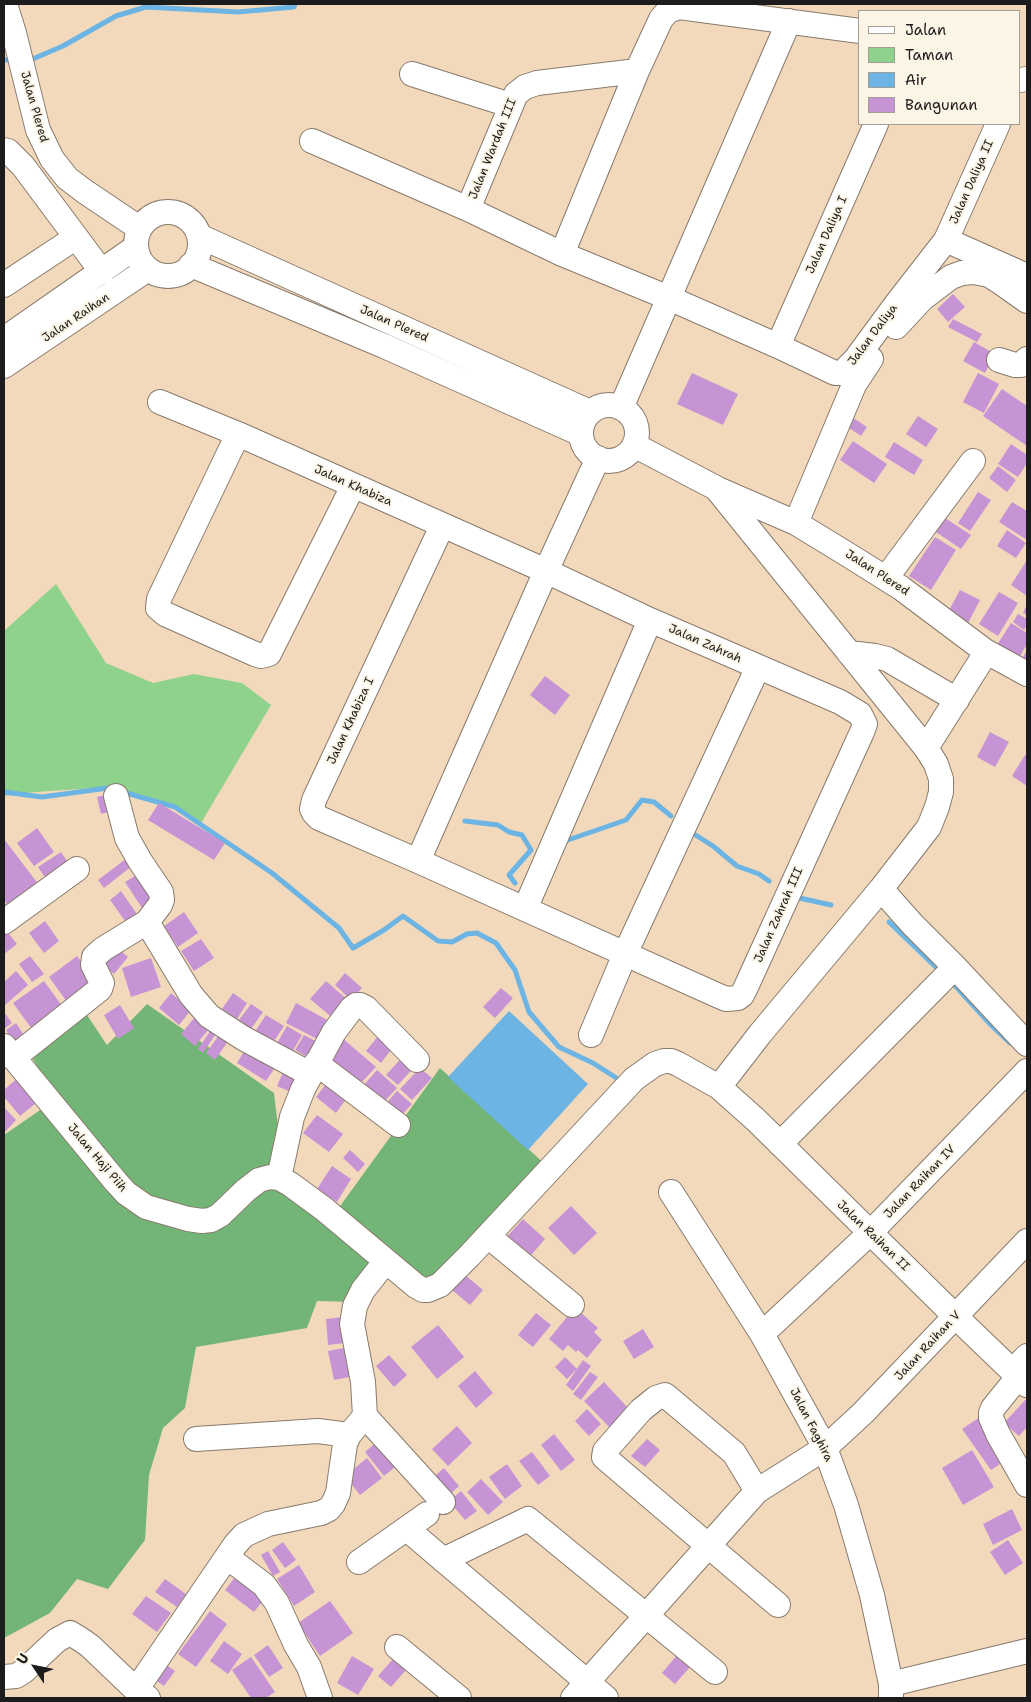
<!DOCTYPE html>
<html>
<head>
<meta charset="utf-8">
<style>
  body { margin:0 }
  #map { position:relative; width:1031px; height:1702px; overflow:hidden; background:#f3d9bb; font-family:"Shantell Sans",sans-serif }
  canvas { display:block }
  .frame { position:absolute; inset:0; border:5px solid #1c1c1c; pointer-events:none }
  .legend { position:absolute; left:858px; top:10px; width:162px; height:115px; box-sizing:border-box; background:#fcf5e5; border:1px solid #a29e95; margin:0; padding:6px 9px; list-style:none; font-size:15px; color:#1c1c1c }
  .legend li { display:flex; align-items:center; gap:10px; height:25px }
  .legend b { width:25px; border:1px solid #a29e95 }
  .north { position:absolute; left:10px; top:1642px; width:50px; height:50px; -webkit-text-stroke:4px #fcf5e5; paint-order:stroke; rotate:304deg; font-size:14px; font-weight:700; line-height:20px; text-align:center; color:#1c1c1c }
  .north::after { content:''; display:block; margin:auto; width:18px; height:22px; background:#1c1c1c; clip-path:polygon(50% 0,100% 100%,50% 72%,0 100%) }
</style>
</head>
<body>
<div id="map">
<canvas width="1031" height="1702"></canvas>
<div class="frame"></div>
<ul class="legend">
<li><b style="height:6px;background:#fff"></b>Jalan</li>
<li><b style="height:14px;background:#8fd28b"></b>Taman</li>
<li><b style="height:14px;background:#6bb4e3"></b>Air</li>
<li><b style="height:14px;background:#c694d5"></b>Bangunan</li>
</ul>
<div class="north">U</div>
</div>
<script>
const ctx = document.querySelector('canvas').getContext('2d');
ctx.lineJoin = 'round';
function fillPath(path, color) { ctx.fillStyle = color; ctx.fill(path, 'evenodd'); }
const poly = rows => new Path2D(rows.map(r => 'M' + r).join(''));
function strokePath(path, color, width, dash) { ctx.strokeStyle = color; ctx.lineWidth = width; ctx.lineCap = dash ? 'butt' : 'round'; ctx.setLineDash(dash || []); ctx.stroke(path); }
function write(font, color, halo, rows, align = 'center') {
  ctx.font = font + ' "Shantell Sans",sans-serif'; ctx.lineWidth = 4; ctx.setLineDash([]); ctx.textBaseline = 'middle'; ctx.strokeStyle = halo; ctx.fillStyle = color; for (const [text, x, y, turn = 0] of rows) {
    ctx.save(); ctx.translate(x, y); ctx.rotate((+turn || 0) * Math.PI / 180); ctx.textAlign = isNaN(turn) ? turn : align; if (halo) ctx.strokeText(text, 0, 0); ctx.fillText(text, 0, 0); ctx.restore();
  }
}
const green = poly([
  [56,584,106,663,153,683,194,674,242,683,271,705,201,823,156,799,111,787,35,792,4,796,4,631]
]);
const forest = poly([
  [79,1003,107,1045,147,1004,274,1093,284,1177,338,1209,440,1068,548,1167,429,1286,381,1271,359,1302,317,1301,307,1328,196,1347,185,1408,163,1428,149,1475,145,1540,108,1589,77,1579,50,1613,4,1638,4,1135,56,1099,22,1040]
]);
const water = poly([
  [509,1011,588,1084,528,1150,448,1077]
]);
const stream = poly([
  [28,59,35,58,63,46,116,16,146,7,238,12,294,7,295,4],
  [4,60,14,60],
  [4,792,42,797,108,788,112,789],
  [123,792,175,807,272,873,339,928,353,948,384,930,403,916,438,941,452,942,467,934,477,933,496,943,515,970,529,1012,559,1047,593,1063,621,1081],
  [465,821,498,825,509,832,522,835,531,850,509,875,515,883],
  [687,832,694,834,713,846,737,866,759,874,769,881],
  [563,843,565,841,626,820,642,800,654,802,671,816],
  [795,897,831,905],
  [889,922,942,973],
  [950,980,991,1025,1010,1043]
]);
const building = poly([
  [953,294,965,307,948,322,937,309],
  [953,319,982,334,977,342,948,327],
  [974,342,995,354,985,373,963,361],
  [692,373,738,394,723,425,677,404],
  [978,373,999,384,984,413,963,402],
  [1002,389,1027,406,1027,446,983,416],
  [918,416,938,429,926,447,906,434],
  [852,417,867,427,861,436,846,426],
  [853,441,887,464,874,483,840,460],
  [894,442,923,460,914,475,885,457],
  [1011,444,1027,455,1027,463,1018,477,998,464],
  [998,466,1016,480,1007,492,989,478],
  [978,492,991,500,970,531,958,523],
  [1012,502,1027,511,1027,540,999,522],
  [942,516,971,535,961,549,933,530],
  [1007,530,1026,543,1016,558,997,546],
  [935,537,956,550,931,590,909,576],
  [1027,560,1027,596,1011,585],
  [960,590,980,600,967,625,947,614],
  [999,592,1018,603,998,636,979,624],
  [1027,604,1027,615,1023,613],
  [1018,614,1027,619,1027,625,1024,630,1013,622],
  [1011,623,1027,633,1027,644,1019,658,997,645],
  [1027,650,1027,662,1022,659],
  [545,676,570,695,555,715,530,695],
  [990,732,1009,742,995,767,977,757],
  [1025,755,1027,756,1027,786,1012,776],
  [112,793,116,810,101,814,97,797],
  [159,803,225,843,214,860,148,820],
  [37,828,54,852,34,866,17,843],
  [4,839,39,885,9,907,4,900],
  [61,852,71,867,48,882,38,867],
  [127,858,132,866,104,888,98,880],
  [143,871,160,897,142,908,125,882],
  [121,891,139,917,128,925,110,900],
  [184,912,198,933,178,947,164,926],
  [45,921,59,941,44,953,29,933],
  [4,928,17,944,4,954],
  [201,939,214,958,194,971,181,951],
  [114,945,128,957,114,974,100,962],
  [30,956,44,974,32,982,19,964],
  [77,956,96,980,67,1002,49,977],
  [151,958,161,987,131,997,122,968],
  [16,971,28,985,4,1006,4,982],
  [345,973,362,988,351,1000,335,985],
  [44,981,65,1010,34,1032,13,1003],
  [326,981,350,1002,335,1020,310,999],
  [501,988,513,998,495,1018,483,1007],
  [171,993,191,1010,179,1025,159,1008],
  [233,993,247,1003,237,1019,222,1009],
  [296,1003,333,1023,323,1042,286,1023],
  [251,1004,263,1012,251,1029,239,1020],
  [120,1005,134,1028,118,1039,104,1015],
  [4,1012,12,1023,4,1029],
  [199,1012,213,1024,195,1046,181,1034],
  [266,1015,284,1026,272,1044,254,1033],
  [16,1023,25,1037,15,1044,6,1030],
  [215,1024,220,1028,203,1053,198,1049],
  [287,1026,302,1035,291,1054,276,1045],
  [222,1031,231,1037,215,1060,206,1053],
  [382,1031,397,1042,381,1063,366,1051],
  [304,1035,323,1045,314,1061,295,1050],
  [341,1037,376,1067,360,1084,326,1055],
  [248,1045,278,1063,266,1081,237,1063],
  [406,1053,417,1064,398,1085,386,1075],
  [286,1065,306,1074,298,1095,277,1086],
  [420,1068,432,1078,412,1100,400,1089],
  [377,1070,397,1088,382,1104,362,1087],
  [21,1075,41,1099,20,1116,4,1097,4,1090],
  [330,1079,350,1094,336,1113,316,1097],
  [397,1091,412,1104,397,1120,383,1107],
  [4,1107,16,1120,4,1133],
  [317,1115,343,1134,329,1152,303,1133],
  [350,1150,365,1164,358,1172,343,1158],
  [332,1166,351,1179,337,1202,317,1189],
  [571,1206,597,1233,574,1255,548,1228],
  [523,1219,545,1239,526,1261,503,1241],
  [465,1275,483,1290,470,1305,452,1290],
  [579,1311,598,1328,594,1332,602,1340,587,1358,578,1350,576,1352,568,1345,563,1351,549,1339,571,1312],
  [536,1313,551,1325,533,1347,518,1335],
  [351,1316,353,1342,328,1345,326,1319],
  [438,1325,464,1357,437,1379,411,1347],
  [643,1329,654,1347,634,1359,623,1341],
  [354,1346,360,1375,334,1380,328,1351],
  [389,1355,407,1375,394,1387,376,1366],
  [565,1357,577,1369,567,1379,555,1367],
  [583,1360,591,1366,573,1391,566,1385],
  [475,1371,493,1393,476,1408,458,1386],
  [590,1372,598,1377,581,1400,573,1394],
  [604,1382,629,1409,610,1428,584,1401],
  [1027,1398,1027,1427,1019,1436,1004,1423],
  [587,1409,601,1424,589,1436,575,1421],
  [980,1417,1009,1458,991,1470,962,1429],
  [457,1426,472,1443,448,1466,432,1449],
  [554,1434,575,1460,561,1471,541,1445],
  [647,1439,660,1450,645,1467,631,1456],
  [379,1440,399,1464,384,1476,365,1452],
  [972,1450,994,1487,963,1505,942,1468],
  [532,1452,550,1476,538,1485,519,1461],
  [367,1458,382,1478,360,1495,345,1476],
  [507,1464,522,1486,505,1499,489,1477],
  [444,1468,459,1486,445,1499,429,1481],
  [481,1479,503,1502,488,1515,467,1492],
  [461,1491,477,1511,465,1520,449,1501],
  [1012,1509,1022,1530,993,1545,983,1524],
  [1008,1540,1023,1563,1005,1575,990,1552],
  [283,1542,296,1560,285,1568,272,1550],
  [268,1551,280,1572,273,1576,261,1555],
  [299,1565,315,1592,294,1606,277,1579],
  [236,1576,265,1598,254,1612,225,1590],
  [165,1579,186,1594,177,1607,155,1592],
  [146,1596,171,1613,157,1632,132,1614],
  [330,1601,353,1633,320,1656,298,1623],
  [210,1611,227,1624,196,1667,178,1654],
  [224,1641,242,1654,228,1674,210,1661],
  [268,1645,283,1668,269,1677,254,1655],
  [677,1655,690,1667,675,1684,662,1673],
  [352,1656,374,1669,358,1695,337,1683],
  [251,1657,275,1692,266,1698,251,1698,232,1670],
  [393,1659,406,1670,391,1687,378,1676],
  [165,1664,175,1671,164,1686,154,1679]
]);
const minor = poly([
  [5,4,14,33,38,130,52,159,67,178,84,191,139,228],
  [412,74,510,105],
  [1020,80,1027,79],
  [312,141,468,209,562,254,669,298,778,346,835,373,842,373,855,360,897,303,946,240,998,124],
  [4,150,8,151,23,166,102,272],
  [468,209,516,94,525,87,537,83,637,71],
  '136 244a32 32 0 1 1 64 0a32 32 0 1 1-64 0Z',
  [199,236,590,412],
  [946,240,1027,276],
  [562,254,637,71,661,19,668,11,679,7,860,31],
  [191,265,384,346,581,434],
  [4,285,75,238],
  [896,327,922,299,951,277,962,273,974,272,989,275,1000,282,1027,301],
  [4,339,136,247],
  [778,346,876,124],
  [999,360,1015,365,1021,365,1027,359],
  [4,366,148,269],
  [160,402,238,434,546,571,650,620,840,702,860,714,865,724,862,732,746,987,742,995,738,998,726,999,719,996,418,861,319,818,314,813,312,809,314,800,442,526],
  '581 433a28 28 0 1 1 56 0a28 28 0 1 1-56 0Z',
  [621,408,789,21],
  [238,434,159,599,158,608,165,614,255,654,261,656,269,654,353,486],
  [634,445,716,488,926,748,936,764,941,779,941,792,937,807,929,827,881,889,760,1034,719,1087],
  [720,490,796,523,850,556,901,588,985,651,1027,674],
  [796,523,854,385,871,359],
  [886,578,973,461],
  [849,653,875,656,887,659,957,700],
  [926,748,982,659],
  [418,861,546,571,598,458],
  [881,889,913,925,955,967,1027,1044],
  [525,909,650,620],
  [4,922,77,869],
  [147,922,191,995,209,1016,243,1038,310,1074],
  [591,1035,625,954,758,667],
  [4,1046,116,1182,126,1193,146,1207,188,1219,202,1221,211,1220,220,1215,246,1190,259,1180,270,1177,279,1178,290,1184,324,1209,416,1286,423,1290,428,1290,440,1285,470,1255,634,1079,655,1064,664,1061,671,1061,678,1064,719,1087,756,1120,956,1317,1027,1385],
  [13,1058,100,989,102,983,93,965,94,957,103,949,147,922,160,905,162,900,161,892,140,861,127,838,116,796],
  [316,1063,398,1125],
  [780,1144,955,967],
  [279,1178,292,1117,303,1089,334,1032,352,1008,356,1005,360,1005,366,1008,417,1060],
  [671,1192,762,1334,825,1448,846,1505,872,1595,891,1684,891,1698],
  [488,1236,572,1305],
  [762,1334,870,1233,1027,1071],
  [1013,1371,1027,1356],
  [1019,1376,993,1408,991,1413,991,1418,998,1434,1027,1485],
  [365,1416,443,1502],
  [196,1439,318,1431,349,1435],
  [757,1491,734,1453,665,1395,656,1398,641,1410,605,1451,604,1457,778,1605],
  [407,1529,606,1698],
  [227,1557,264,1585,277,1603,296,1645,309,1667,320,1698],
  [443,1560,528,1519,715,1672],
  [359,1562,427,1514],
  [397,1647,459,1698],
  [4,1677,16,1676,24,1671,57,1640,70,1633,80,1639,90,1646,136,1690,148,1698],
  [891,1684,1027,1651],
  [136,1690,235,1545,244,1535,268,1524,321,1513,329,1509,333,1504,338,1493,345,1444,349,1435,365,1416,363,1382,352,1324,355,1306,363,1290,385,1262],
  [573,1698,757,1491,825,1448,863,1413,1027,1241]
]);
const streetNames = [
  ["Jalan Plered",34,107,74],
  ["Jalan Wardah III",493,149,-68],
  ["Jalan Daliya II",972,182,-66],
  ["Jalan Daliya I",827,235,-66],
  ["Jalan Raihan",76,318,-34],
  ["Jalan Plered",394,324,24],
  ["Jalan Daliya",873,335,-53],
  ["Jalan Khabiza",353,486,24],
  ["Jalan Plered",877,573,33],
  ["Jalan Zahrah",705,644,24],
  ["Jalan Khabiza I",351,721,-65],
  ["Jalan Zahrah III",779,915,-66],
  ["Jalan Haji Piih",97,1158,50],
  ["Jalan Raihan IV",920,1182,-46],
  ["Jalan Raihan II",873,1236,44],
  ["Jalan Raihan V",928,1346,-47],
  ["Jalan Faghira",811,1425,63]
];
fillPath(green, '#8fd28b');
fillPath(forest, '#73b477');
fillPath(water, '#6bb4e3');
strokePath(stream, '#6bb4e3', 5);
fillPath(building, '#c694d5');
strokePath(minor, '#887a6c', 26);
strokePath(minor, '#fff', 24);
write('12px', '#1c1c1c', '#fcf5e5', streetNames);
</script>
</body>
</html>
